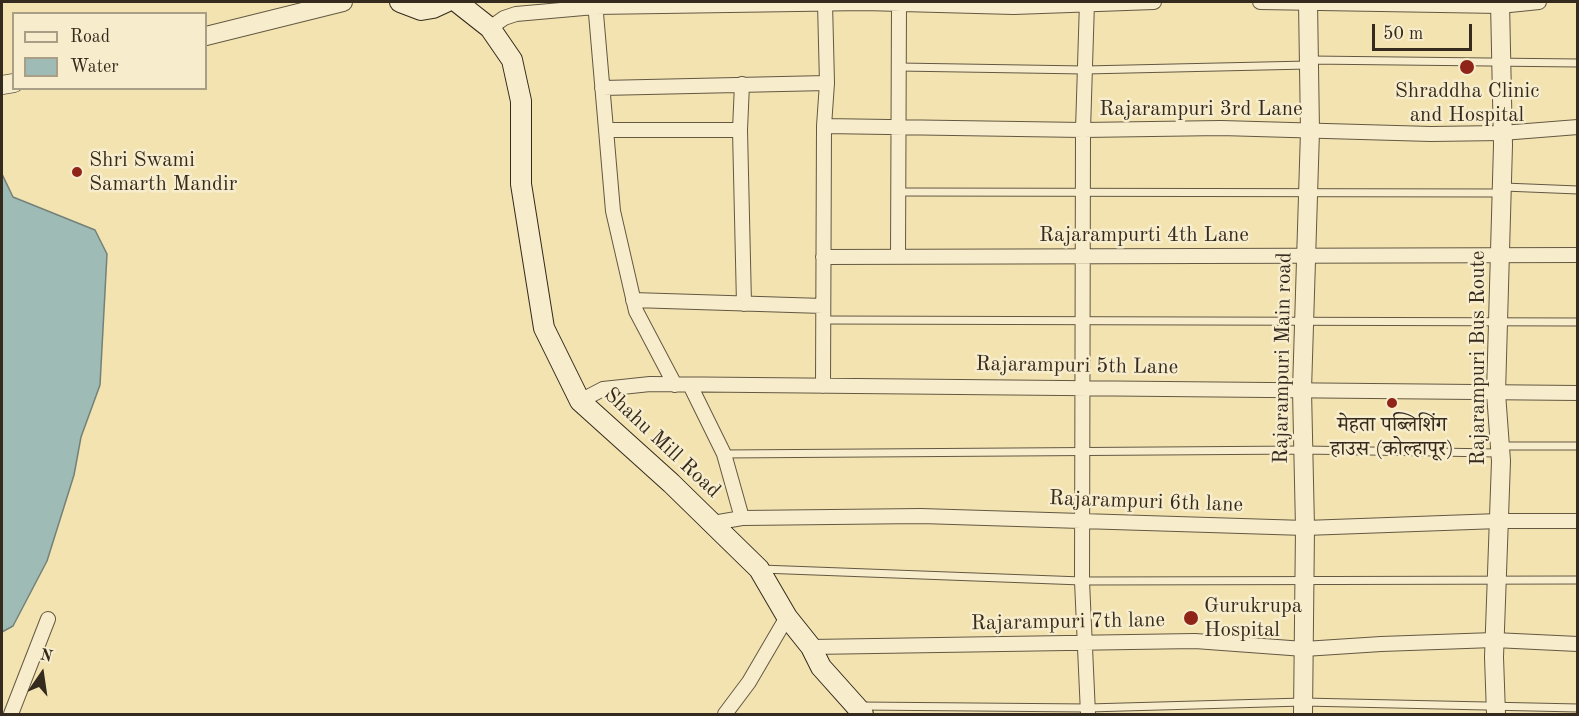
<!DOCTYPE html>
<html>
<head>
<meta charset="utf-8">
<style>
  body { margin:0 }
  #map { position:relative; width:1579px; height:716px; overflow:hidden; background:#f2e3b1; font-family:"Old Standard TT",serif }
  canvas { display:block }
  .frame { position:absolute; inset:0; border:3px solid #342a1d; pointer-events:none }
  .legend { position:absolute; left:12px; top:12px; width:195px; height:78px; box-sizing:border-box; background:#f7edcc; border:2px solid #a99f86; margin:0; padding:8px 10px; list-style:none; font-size:18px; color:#342a1d }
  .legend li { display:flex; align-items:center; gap:12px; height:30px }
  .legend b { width:30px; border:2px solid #a99f86 }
  .north { position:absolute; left:12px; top:644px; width:60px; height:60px; -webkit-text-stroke:4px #f7edcc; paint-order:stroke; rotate:13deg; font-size:16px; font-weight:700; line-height:24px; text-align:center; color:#342a1d }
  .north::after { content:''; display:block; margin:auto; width:21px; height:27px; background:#342a1d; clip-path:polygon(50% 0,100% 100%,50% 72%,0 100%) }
  .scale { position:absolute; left:1372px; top:24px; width:100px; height:27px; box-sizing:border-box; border:3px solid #342a1d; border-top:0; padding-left:8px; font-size:18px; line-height:21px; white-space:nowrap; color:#342a1d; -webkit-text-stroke:4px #f7edcc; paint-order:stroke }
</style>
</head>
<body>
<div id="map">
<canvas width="1579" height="716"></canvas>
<div class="frame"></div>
<ul class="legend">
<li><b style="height:8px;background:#f7edcc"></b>Road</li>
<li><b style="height:16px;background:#9fbbb6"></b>Water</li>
</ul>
<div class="north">N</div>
<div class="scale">50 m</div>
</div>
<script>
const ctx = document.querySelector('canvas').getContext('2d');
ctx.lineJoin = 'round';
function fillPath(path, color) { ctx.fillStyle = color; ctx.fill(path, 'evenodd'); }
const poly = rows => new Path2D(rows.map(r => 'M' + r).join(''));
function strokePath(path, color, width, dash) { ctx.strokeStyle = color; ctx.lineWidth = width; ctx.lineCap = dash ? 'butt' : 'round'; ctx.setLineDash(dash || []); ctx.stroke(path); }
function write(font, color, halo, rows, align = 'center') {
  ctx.font = font + ' "Old Standard TT","Noto Serif Devanagari",serif'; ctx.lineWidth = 5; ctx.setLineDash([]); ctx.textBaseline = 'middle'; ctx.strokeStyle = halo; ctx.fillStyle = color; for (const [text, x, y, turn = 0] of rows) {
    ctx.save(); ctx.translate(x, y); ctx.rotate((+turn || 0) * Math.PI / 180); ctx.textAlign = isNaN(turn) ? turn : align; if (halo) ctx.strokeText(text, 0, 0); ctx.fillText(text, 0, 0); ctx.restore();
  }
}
const water = poly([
  [2,174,13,197,95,230,107,254,100,385,81,437,74,475,47,561,13,626,2,632,2,174]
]);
const service = poly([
  [1310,60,1578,63],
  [899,67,1085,70,1308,65],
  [1504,187,1578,190],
  [899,192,1501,193],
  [823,320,1578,322],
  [1502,446,1578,446],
  [724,454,1303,450,1498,453],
  [761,569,1082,581,1578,580],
  [860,706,1088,708,1303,702,1578,708]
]);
const minor = poly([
  [595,2,613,211,636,311,675,385],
  [1087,2,1083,130,1082,581,1088,714],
  [1260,2,1500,6,1539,2],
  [490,28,504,18,516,14,595,7,864,3,1014,7,1154,2],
  [742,84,740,130,744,304],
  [602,88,827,83],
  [824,126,1083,130,1221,128,1431,134,1502,133,1578,127],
  [606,130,740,130],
  [823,257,1578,255],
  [898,257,899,4],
  [633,300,823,306],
  [690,385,724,454,742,518],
  [823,386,824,126,827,83,825,3],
  [580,401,603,389,650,384,1578,393],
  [713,523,742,518,921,516,1305,528,1499,521,1578,521],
  [811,647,1195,641,1304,649,1381,644,1494,640,1578,644],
  [11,714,48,619],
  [725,714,749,682,787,617]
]);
const tertiary = poly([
  [206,36,343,2],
  [2,85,14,83],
  [1303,714,1305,528,1302,390,1310,131,1308,2],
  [1496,714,1494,657,1501,461,1496,393,1503,145,1500,2]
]);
const secondary = poly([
  [400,2,421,10,433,8,446,2],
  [457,2,490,28,512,60,521,101,521,184,544,328,580,401,671,483,759,569,787,617,811,647,821,667,863,714]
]);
const markers = [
  [1467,67,8,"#8f2418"],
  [77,172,6,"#8f2418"],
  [1392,403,6,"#8f2418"],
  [1191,618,8,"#8f2418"]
];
const poiNames = [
  ["Shraddha Clinic",1467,91],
  ["and Hospital",1467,115],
  ["Shri Swami",89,160,"left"],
  ["Samarth Mandir",89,184,"left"],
  ["मेहता पब्लिशिंग",1392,425],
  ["हाउस (कोल्हापूर)",1392,449],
  ["Gurukrupa",1204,606,"left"],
  ["Hospital",1204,630,"left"]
];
const streetNames = [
  ["Rajarampuri 3rd Lane",1201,109],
  ["Rajarampurti 4th Lane",1144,235],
  ["Rajarampuri Main road",1283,358,-89],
  ["Rajarampuri Bus Route",1478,358,-90],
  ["Rajarampuri 5th Lane",1077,366,1],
  ["Shahu Mill Road",662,443,43],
  ["Rajarampuri 6th lane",1146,502,2],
  ["Rajarampuri 7th lane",1068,622,-1]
];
fillPath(water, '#9fbbb6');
strokePath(water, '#748179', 1.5);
strokePath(service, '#645842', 9);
strokePath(minor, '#645842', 16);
strokePath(tertiary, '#645842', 20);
strokePath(secondary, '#342a1d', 22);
strokePath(service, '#f7edcc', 7);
strokePath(minor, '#f7edcc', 14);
strokePath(tertiary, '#f7edcc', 18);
strokePath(secondary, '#f7edcc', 20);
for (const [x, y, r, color] of markers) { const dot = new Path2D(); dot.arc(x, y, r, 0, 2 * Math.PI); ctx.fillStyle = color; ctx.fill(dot); strokePath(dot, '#f7edcc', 2); }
write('21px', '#342a1d', '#f7edcc', poiNames);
write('21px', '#342a1d', '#f7edcc', streetNames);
</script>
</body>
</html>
